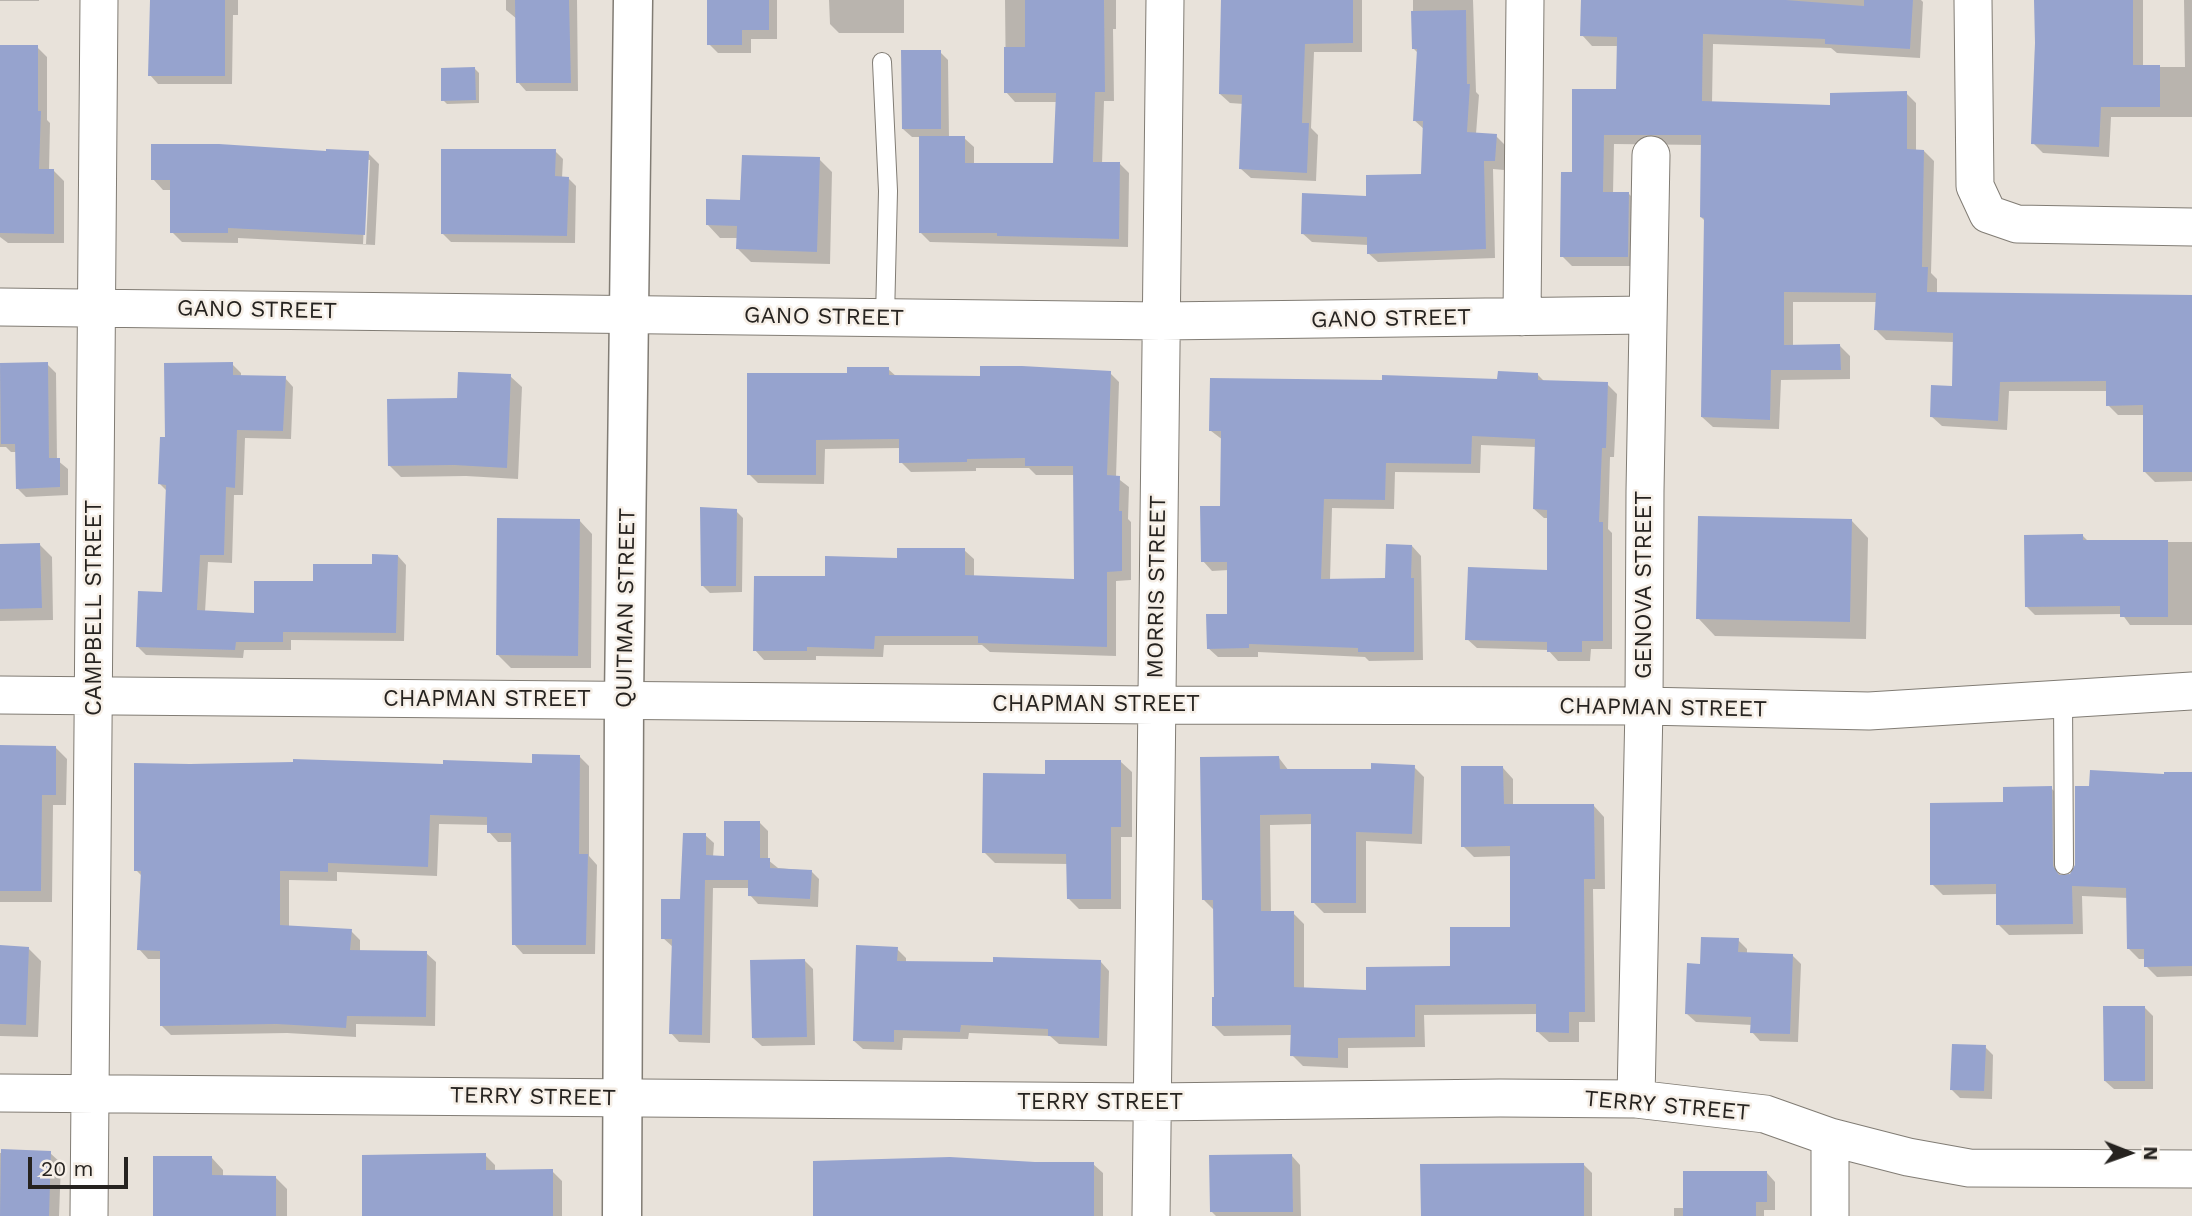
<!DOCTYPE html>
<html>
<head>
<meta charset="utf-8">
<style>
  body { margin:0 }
  #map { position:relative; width:2192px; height:1216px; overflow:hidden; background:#e8e2da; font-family:"Work Sans",sans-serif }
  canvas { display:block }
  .north { position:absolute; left:2094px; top:1118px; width:70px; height:70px; -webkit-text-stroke:5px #f6efe7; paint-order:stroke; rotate:91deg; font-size:19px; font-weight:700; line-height:28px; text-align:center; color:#262320 }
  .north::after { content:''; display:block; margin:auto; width:24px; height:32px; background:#262320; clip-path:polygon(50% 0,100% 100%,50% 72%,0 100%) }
  .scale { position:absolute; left:28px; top:1157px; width:100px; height:32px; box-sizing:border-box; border:4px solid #262320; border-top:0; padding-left:9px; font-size:21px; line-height:24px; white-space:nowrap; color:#262320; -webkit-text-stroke:5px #f6efe7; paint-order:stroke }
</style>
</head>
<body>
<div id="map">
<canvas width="2192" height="1216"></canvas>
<div class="north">N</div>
<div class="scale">20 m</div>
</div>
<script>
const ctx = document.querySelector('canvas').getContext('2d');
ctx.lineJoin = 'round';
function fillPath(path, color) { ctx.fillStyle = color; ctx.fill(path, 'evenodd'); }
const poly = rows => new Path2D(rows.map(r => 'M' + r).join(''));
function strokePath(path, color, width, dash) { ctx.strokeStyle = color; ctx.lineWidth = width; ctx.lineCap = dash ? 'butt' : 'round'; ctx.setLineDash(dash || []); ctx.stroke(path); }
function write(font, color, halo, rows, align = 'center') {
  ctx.font = font + ' "Work Sans",sans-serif'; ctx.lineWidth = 5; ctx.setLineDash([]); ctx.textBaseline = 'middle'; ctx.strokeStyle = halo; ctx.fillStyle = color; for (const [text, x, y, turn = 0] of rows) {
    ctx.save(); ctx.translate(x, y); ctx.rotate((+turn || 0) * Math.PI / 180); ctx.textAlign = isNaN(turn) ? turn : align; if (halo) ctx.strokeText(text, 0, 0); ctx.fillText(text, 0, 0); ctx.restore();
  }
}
const shadow = poly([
  [0,0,39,0,39,1,0,1],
  [151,0,238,0,238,15,233,15,232,84,158,84,150,75],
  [506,0,577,0,578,91,526,91,518,82,517,19,506,10],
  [709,0,777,0,777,39,751,39,751,53,718,53,709,44],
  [829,0,904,0,904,33,839,33,830,24],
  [1005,0,1116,0,1116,29,1113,29,1114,101,1104,101,1102,164,1120,164,1129,173,1128,247,930,242,920,232,920,137,912,137,903,129,940,52,948,60,949,138,964,138,974,147,974,165,1055,164,1057,102,1015,102,1006,92],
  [1222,0,1362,0,1362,52,1314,52,1311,128,1318,135,1316,181,1251,178,1241,169,1244,104,1230,103,1220,94],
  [1413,0,1473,0,1476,92,1479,95,1476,134,1496,136,1506,146,1504,170,1493,169,1495,258,1378,262,1368,253,1368,245,1312,242,1302,233,1368,198,1423,176,1425,130,1414,120,1418,53,1413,48],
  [1583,0,1921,0,1923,2,1920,58,1837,53,1831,48,1713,44,1712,103,1832,107,1906,93,1916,103,1916,151,1924,151,1934,161,1931,273,1937,279,1937,293,2192,296,2192,481,2155,482,2145,472,2144,415,2118,415,2108,405,2108,391,2009,391,2007,430,1942,426,1931,416,1954,388,1954,342,1886,340,1876,330,1877,302,1793,302,1793,346,1840,346,1850,356,1850,379,1781,380,1779,429,1713,427,1702,417,1706,222,1701,217,1703,145,1614,144,1613,194,1629,194,1639,204,1638,266,1572,266,1562,256,1573,173,1617,90,1618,46,1592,46,1582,35],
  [2036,0,2143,0,2143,67,2185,67,2184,0,2192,0,2192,117,2111,117,2109,157,2043,153,2033,143],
  [0,47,37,47,47,57,47,120,50,123,49,171,54,171,64,181,64,243,8,243,0,237],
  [475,69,479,73,479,103,447,104,443,100],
  [555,151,563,159,562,178,568,178,576,186,575,243,451,242,443,234],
  [328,153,368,153,379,164,375,245,238,238,238,243,182,242,172,232,172,190,163,190,153,179],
  [367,160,370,160,366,244,363,244],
  [819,159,832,172,830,264,751,262,738,249,738,238,720,238,707,224,742,202],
  [47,364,56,373,57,460,68,469,68,495,26,497,17,488,17,452,11,452,6,447,0,447,0,368],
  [232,364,241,373,241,377,285,378,293,387,291,439,245,438,243,495,234,495,232,563,208,562,205,612,256,614,314,583,398,556,406,565,404,641,291,640,291,650,244,650,243,658,146,655,137,646,163,594,167,491,160,484,167,439],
  [888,369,897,377,982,377,1110,373,1119,382,1116,477,1129,487,1128,519,1131,522,1131,580,1116,581,1116,656,990,652,982,645,884,645,883,657,816,656,816,660,764,660,755,650,826,578,898,560,964,550,974,559,974,577,1076,581,1075,475,1036,475,1029,468,976,468,976,471,911,472,901,462,901,448,825,449,824,484,758,483,749,474,849,375],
  [1538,375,1545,382,1607,384,1617,394,1614,457,1610,457,1608,529,1612,533,1612,649,1591,649,1590,661,1558,661,1548,650,1477,648,1467,639,1549,571,1549,518,1544,518,1534,509,1536,447,1481,445,1480,473,1395,472,1394,509,1332,508,1330,580,1387,580,1412,546,1421,556,1423,660,1369,661,1365,657,1258,652,1258,657,1218,657,1208,648,1229,616,1229,570,1212,571,1203,561,1221,508,1223,440,1211,431],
  [510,376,522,387,518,479,466,476,401,477,389,465,458,400],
  [736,511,743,518,742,592,710,593,703,586],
  [579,520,592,534,591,668,511,668,498,655],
  [1851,520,1868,538,1866,639,1715,636,1698,618],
  [2083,536,2089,542,2192,542,2192,625,2130,625,2122,614,2035,615,2026,606],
  [0,545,40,545,52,557,53,620,0,621],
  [0,747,55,747,67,759,66,805,53,805,52,902,0,902],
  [579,756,589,766,589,856,597,865,595,954,523,954,514,944,513,842,498,842,489,832,489,825,439,824,437,876,337,872,337,881,289,880,289,928,351,931,360,940,360,952,426,953,436,962,435,1026,356,1024,356,1037,287,1033,171,1035,162,1026,162,959,148,959,139,949,142,876,136,870,445,766,534,765],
  [1279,758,1289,771,1373,771,1414,767,1424,777,1422,844,1366,841,1366,913,1324,913,1313,902,1313,824,1270,825,1271,913,1293,913,1304,924,1304,989,1368,992,1452,968,1512,928,1512,856,1474,857,1463,846,1503,768,1513,779,1513,806,1594,806,1604,817,1605,889,1593,889,1595,1022,1579,1022,1579,1042,1549,1042,1538,1032,1538,1014,1424,1015,1425,1047,1348,1048,1348,1068,1303,1066,1292,1055,1293,1035,1224,1036,1213,1025,1216,999,1215,911,1204,900],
  [1121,762,1132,772,1132,837,1121,837,1121,909,1079,909,1068,898,1068,864,995,863,984,852,1046,775],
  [2192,773,2192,976,2157,977,2146,966,2146,959,2139,959,2129,949,2128,898,2082,896,2083,934,2009,935,1998,924,1998,894,1943,895,1932,884,2005,803,2051,788,2062,799,2063,878,2075,872,2165,775],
  [760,823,768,831,768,860,778,868,811,871,819,879,818,907,758,904,750,895,750,888,713,888,710,1043,679,1042,671,1033,673,947,663,938,681,901,705,835,714,843,713,857,726,858],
  [1738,940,1747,949,1747,954,1793,956,1801,964,1798,1042,1760,1041,1752,1032,1752,1025,1696,1022,1687,1014],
  [0,947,28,948,41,961,38,1037,0,1036],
  [897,949,906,958,906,962,1101,962,1109,971,1107,1046,1059,1044,1050,1036,969,1033,968,1039,903,1038,902,1050,863,1049,854,1041],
  [805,961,813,969,815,1045,762,1046,753,1038],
  [2145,1008,2153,1016,2153,1089,2114,1089,2105,1081],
  [1985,1047,1993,1055,1992,1099,1960,1098,1952,1090],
  [0,1153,50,1153,61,1163,59,1216,0,1216],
  [485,1155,495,1165,495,1172,552,1171,562,1181,562,1216,364,1216],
  [1292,1156,1300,1165,1301,1216,1216,1216,1211,1211],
  [212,1158,223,1170,223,1177,275,1177,287,1189,287,1216,155,1216],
  [1035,1164,1093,1164,1103,1173,1103,1216,815,1216],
  [1584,1165,1592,1173,1592,1216,1422,1216],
  [1767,1173,1775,1182,1775,1210,1764,1210,1764,1216,1674,1216,1674,1208,1685,1208]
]);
const building = poly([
  [150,0,225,0,225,76,148,76],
  [515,0,569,0,571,83,516,83],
  [707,0,769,0,769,30,742,30,742,45,707,45],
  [1025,0,1104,0,1105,92,1095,92,1093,162,1120,162,1119,239,997,236,997,233,919,233,919,136,965,136,965,163,1053,163,1056,93,1004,93,1004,47,1025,47],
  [1221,0,1353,0,1353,43,1305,44,1302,123,1309,123,1307,173,1239,169,1242,95,1219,94],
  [1581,0,1786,0,1864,6,1864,0,1913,0,1910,49,1825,44,1825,39,1703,34,1702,101,1830,105,1830,93,1907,91,1907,149,1924,150,1922,267,1928,267,1927,292,2192,295,2192,472,2143,472,2143,405,2106,406,2106,381,2000,382,1998,421,1930,417,1931,385,1952,386,1953,333,1874,330,1876,293,1784,292,1784,345,1840,344,1841,370,1771,370,1770,420,1701,417,1704,218,1700,217,1701,135,1604,135,1603,192,1629,192,1628,257,1560,257,1561,172,1572,172,1572,89,1616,89,1617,37,1580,36],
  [2034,0,2133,0,2133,65,2160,65,2160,107,2101,107,2099,147,2031,144,2035,43],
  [1466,10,1467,84,1470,84,1467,132,1497,134,1495,161,1484,161,1486,249,1367,254,1367,237,1301,234,1302,193,1366,196,1366,175,1421,174,1423,121,1413,121,1417,49,1412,49,1411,11],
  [0,45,38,45,38,111,41,111,39,169,54,169,54,234,0,233],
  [901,50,941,50,941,129,902,129],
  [475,67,476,100,441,101,441,68],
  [151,144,219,144,326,151,326,149,369,151,365,235,228,228,228,233,170,233,170,180,151,180],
  [441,149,556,149,555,176,569,177,567,236,441,234],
  [742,155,820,157,817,252,736,249,737,226,706,225,706,199,740,200],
  [48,362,49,458,60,458,60,487,16,489,15,444,1,444,0,363],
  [233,362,233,375,286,376,283,431,237,430,235,488,226,487,224,555,200,555,197,610,254,613,254,581,313,581,313,564,372,564,372,554,398,555,396,633,283,632,283,642,236,642,235,650,136,647,138,591,162,592,166,485,158,484,160,437,165,437,164,363],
  [980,366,1022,366,1111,371,1107,475,1120,476,1119,511,1122,511,1122,571,1107,572,1107,647,978,643,978,636,875,636,874,649,807,647,807,651,753,651,754,576,825,576,825,556,897,558,897,548,965,548,965,575,1074,579,1073,466,1025,466,1025,458,967,459,967,462,899,463,899,439,816,440,816,475,747,475,747,373,847,373,847,367,889,367,889,375,980,376],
  [1498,371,1538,373,1538,380,1608,382,1606,448,1602,448,1599,522,1603,522,1603,641,1582,641,1582,652,1547,652,1547,642,1465,640,1468,567,1547,570,1547,510,1533,509,1535,439,1472,436,1471,464,1386,463,1385,500,1324,499,1321,579,1385,578,1386,544,1412,545,1411,578,1414,578,1414,652,1358,652,1358,648,1249,644,1249,648,1207,649,1206,614,1227,614,1227,562,1201,562,1200,506,1220,506,1221,431,1209,431,1210,378,1382,380,1382,375,1497,379],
  [458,372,511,374,507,468,454,465,388,466,387,399,457,398],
  [700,507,737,509,736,586,701,586],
  [1698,516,1852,519,1850,622,1696,619],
  [497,518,580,519,578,656,496,655],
  [2083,534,2083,540,2168,540,2168,617,2120,617,2120,606,2025,607,2024,535],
  [40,543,42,608,0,609,0,544],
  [0,745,56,746,56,795,42,795,41,891,0,891],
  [532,754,580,755,579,854,588,854,586,945,512,945,511,833,487,833,487,817,430,815,428,867,328,863,328,872,280,871,280,925,352,929,350,950,427,951,426,1017,347,1016,346,1028,276,1024,160,1026,160,951,137,950,141,871,134,871,134,763,190,764,293,762,293,759,443,764,443,760,532,763],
  [1279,756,1280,769,1371,769,1371,763,1415,765,1412,834,1356,832,1356,903,1311,903,1311,814,1260,815,1261,911,1294,911,1294,987,1366,990,1366,967,1450,966,1450,927,1510,927,1510,846,1461,847,1461,766,1503,766,1504,804,1594,804,1595,879,1584,879,1585,1012,1569,1012,1569,1033,1536,1032,1536,1004,1415,1005,1415,1037,1338,1038,1338,1058,1290,1056,1291,1025,1212,1026,1212,997,1214,997,1213,900,1202,900,1200,757],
  [1045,760,1121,760,1121,827,1111,827,1111,899,1067,899,1066,854,982,853,983,773,1045,774],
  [2090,770,2164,774,2164,772,2192,772,2192,966,2144,967,2144,949,2127,949,2126,888,2072,886,2073,924,1996,925,1996,884,1930,885,1930,803,2003,802,2003,787,2052,786,2053,866,2059,875,2070,874,2075,865,2075,786,2089,786],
  [724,821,760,821,760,858,770,858,770,868,812,870,810,899,748,896,748,880,705,880,702,1035,669,1034,672,939,661,939,661,899,680,899,683,833,706,833,706,855,724,856],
  [1701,937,1739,938,1738,952,1793,954,1790,1034,1750,1033,1751,1017,1685,1014,1687,963,1700,964],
  [0,945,29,947,26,1025,0,1024],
  [856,945,898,947,897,961,993,962,993,957,1101,960,1099,1038,1048,1036,1048,1029,961,1025,960,1032,894,1030,894,1042,853,1041],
  [805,959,807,1037,752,1038,750,960],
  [2103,1006,2145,1006,2145,1081,2104,1081],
  [1952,1044,1986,1045,1984,1091,1950,1090],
  [1,1149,51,1151,49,1216,0,1216],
  [486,1153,486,1170,553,1169,553,1216,362,1216,362,1155],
  [1292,1154,1293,1212,1210,1212,1209,1155],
  [153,1156,212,1156,212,1175,276,1176,276,1216,153,1216],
  [950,1157,1035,1162,1094,1162,1094,1216,813,1216,813,1161],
  [1584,1163,1584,1216,1421,1216,1420,1164],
  [1683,1171,1767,1171,1767,1202,1756,1202,1756,1216,1683,1216]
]);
const service = poly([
  [882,62,888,191,885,318],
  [2063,699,2064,865]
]);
const minor = poly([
  [1973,0,1975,186,1988,214,2017,224,2192,227],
  [0,307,1161,321,1648,315],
  [1522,317,1525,0],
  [0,695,1155,705,1644,706,1869,711,2192,691],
  [0,1093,1152,1102,1500,1098,1636,1099,1765,1114,1830,1137,1908,1157,1969,1168,2192,1169],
  [1636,1099,1644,706,1645,491,1651,155],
  [89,1216,99,0],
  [1151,1216,1165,0],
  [1830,1216,1830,1137]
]);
const secondary = poly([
  [622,1216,624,700,633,0]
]);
const streetNames = [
  ["GANO STREET",257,310,1],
  ["GANO STREET",824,317,1],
  ["GANO STREET",1391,319,-1],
  ["GENOVA STREET",1644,585,-90],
  ["MORRIS STREET",1157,587,-89],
  ["CAMPBELL STREET",94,608,-90],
  ["QUITMAN STREET",626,608,-89],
  ["CHAPMAN STREET",487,699],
  ["CHAPMAN STREET",1096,704],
  ["CHAPMAN STREET",1663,708,1],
  ["TERRY STREET",533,1097,1],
  ["TERRY STREET",1100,1102],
  ["TERRY STREET",1667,1106,5]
];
fillPath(shadow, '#0003');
fillPath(building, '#96a3ce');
strokePath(service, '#817c74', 20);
strokePath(minor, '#817c74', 39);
strokePath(secondary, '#817c74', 41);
strokePath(service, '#fff', 18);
strokePath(minor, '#fff', 37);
strokePath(secondary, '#fff', 38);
write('23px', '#262320', '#f6efe7', streetNames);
</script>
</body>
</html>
